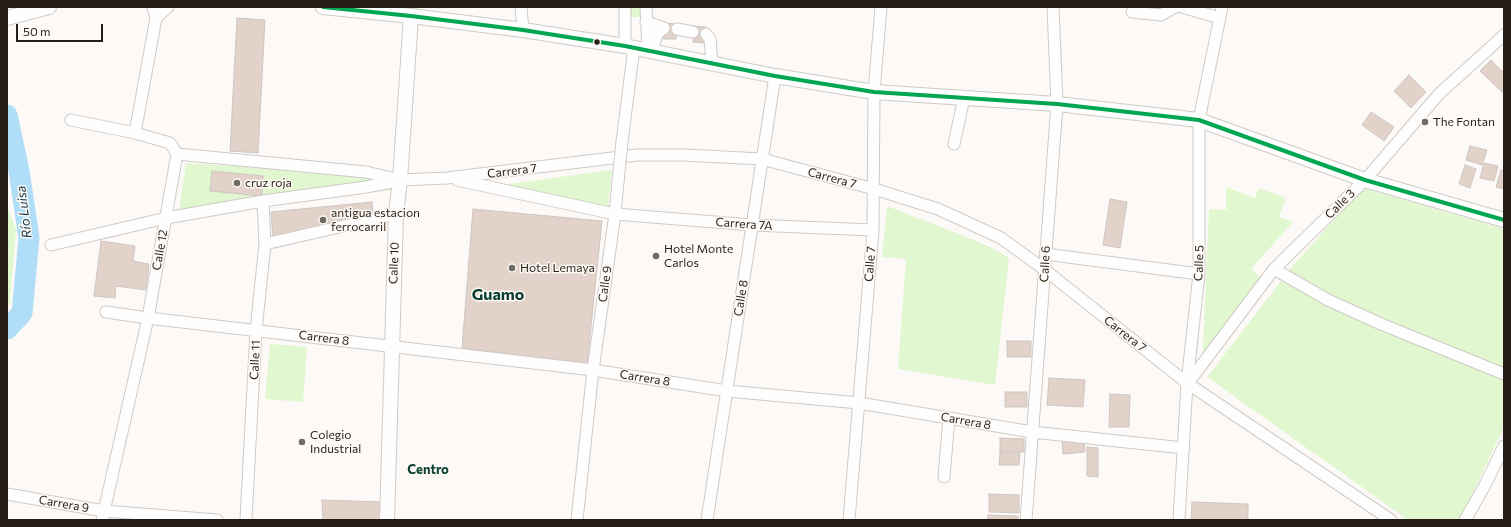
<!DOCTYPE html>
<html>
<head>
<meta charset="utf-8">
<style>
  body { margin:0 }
  #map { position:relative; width:1511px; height:527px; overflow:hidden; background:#fcf9f7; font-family:Commissioner,sans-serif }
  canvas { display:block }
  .frame { position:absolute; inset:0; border:8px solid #261e16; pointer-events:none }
  .scale { position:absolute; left:16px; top:24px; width:87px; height:18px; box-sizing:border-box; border:2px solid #261e16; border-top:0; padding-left:5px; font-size:12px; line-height:14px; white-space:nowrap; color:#261e16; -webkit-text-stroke:3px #fef9f5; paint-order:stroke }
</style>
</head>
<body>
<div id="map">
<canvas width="1511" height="527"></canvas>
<div class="frame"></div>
<div class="scale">50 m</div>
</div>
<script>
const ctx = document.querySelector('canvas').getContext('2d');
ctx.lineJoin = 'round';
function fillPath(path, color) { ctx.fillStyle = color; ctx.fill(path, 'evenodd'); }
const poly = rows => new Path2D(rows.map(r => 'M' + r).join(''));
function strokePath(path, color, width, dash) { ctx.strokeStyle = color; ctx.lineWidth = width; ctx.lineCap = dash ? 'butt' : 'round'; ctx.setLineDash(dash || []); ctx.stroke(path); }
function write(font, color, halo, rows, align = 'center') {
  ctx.font = font + ' Commissioner,sans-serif'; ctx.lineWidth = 3; ctx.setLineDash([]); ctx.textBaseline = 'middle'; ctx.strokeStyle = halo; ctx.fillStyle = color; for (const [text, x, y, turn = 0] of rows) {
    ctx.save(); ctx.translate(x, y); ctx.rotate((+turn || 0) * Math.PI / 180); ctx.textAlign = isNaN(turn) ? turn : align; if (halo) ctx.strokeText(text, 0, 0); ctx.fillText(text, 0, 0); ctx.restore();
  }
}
const green = poly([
  [629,7,641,7,642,17,629,17],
  [186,163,394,176,394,190,261,199,178,217],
  [612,170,608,207,486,187],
  [1226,187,1255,198,1259,188,1286,198,1279,217,1293,222,1251,269,1266,283,1202,369,1209,209,1226,210],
  [1363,188,1504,229,1504,370,1382,319,1326,293,1287,272],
  [7,205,16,230,10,303,7,306],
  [887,206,964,236,992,248,1009,258,995,385,898,369,906,259,882,257],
  [1281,281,1373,324,1504,377,1504,427,1460,520,1408,520,1207,377],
  [270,344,307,347,303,402,265,399]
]);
const river = poly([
  [7,115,19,171,29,238,22,313,7,329]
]);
const building = poly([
  [237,18,265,20,258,153,230,151,237,18],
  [664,23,677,24,676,39,663,39,664,23],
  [693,26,706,27,705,43,693,42,693,26],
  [1491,60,1504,73,1504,94,1480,71,1491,60],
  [1409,75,1426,92,1411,108,1394,91,1409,75],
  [1371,112,1394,127,1384,141,1362,125,1371,112],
  [1470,146,1487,150,1482,165,1466,160,1470,146],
  [1484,163,1498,166,1494,181,1480,178,1484,163],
  [1465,165,1476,169,1470,188,1459,184,1465,165],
  [1501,170,1504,171,1504,189,1496,187,1501,170],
  [212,171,263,176,262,196,210,191,212,171],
  [1110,199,1127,202,1120,248,1103,245,1110,199],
  [372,202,375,229,273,238,271,212,372,202],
  [473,209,602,221,587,365,462,348,473,209],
  [101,241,135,246,133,261,149,264,146,290,116,286,115,298,94,296,101,241],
  [1007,341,1031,341,1031,357,1007,357,1007,341],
  [1049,378,1085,380,1083,407,1047,405,1049,378],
  [1005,392,1027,392,1027,407,1005,407,1005,392],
  [1110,394,1130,395,1129,427,1109,427,1110,394],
  [1000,438,1024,439,1024,452,1000,452,1000,438],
  [1084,439,1085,452,1063,454,1062,440,1084,439],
  [1087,447,1098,448,1098,477,1087,476,1087,447],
  [1000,453,1020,453,1019,465,999,465,1000,453],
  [989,494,1019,495,1019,513,989,512,989,494],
  [322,500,382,502,382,520,323,520,322,500],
  [1192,502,1248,504,1248,520,1191,520,1192,502],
  [988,515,1018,516,1018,520,987,520,988,515]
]);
const minor = poly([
  [521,7,523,30],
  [625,7,625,46],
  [646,7,648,50],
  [1182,7,1220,18],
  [1132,12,1161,15,1175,7],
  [156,18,168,7],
  [646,22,664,28,657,34,652,51],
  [677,29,693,32],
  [706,34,710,39,712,63],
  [71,120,135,133,170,143,177,154,148,318,102,520],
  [135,133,156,18,153,7],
  [622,142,634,47],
  [954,144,964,98],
  [177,154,366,172,400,180,447,178,637,155,684,155,762,159,874,189,938,209,1001,238,1045,270,1187,383,1391,520],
  [457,180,615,214,752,225,873,230],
  [265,244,396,214],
  [51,245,166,218,263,201,366,187,397,181],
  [1045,254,1199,274],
  [1274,269,1328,300,1381,324,1504,374],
  [106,312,148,318,593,370,727,391,859,403,1032,432,1184,448],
  [1188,383,1274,269,1365,180,1439,94,1504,35],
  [944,477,949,418],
  [7,494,104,511,217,520],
  [246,520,256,330,265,244,263,201],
  [577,520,593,370,615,214,618,182],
  [707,520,775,76],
  [849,520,873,230,874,92,881,7],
  [1026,520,1057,104,1053,7],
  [1179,520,1187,383,1199,274,1199,120,1222,7],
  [1465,520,1484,487,1504,446]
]);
const major = poly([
  [323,7,411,16,523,30,625,46,775,76,874,92,1057,104,1199,120,1365,180,1504,220],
  [7,18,49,7],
  [387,520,396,214,400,180,411,16]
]);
const minorBridge = poly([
  [618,182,622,142]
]);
const bus1 = poly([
  [323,7,411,16,523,30,625,46,775,76,874,92,1057,104,1199,120,1365,180,1504,220]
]);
const markers = [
  [597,42,3.5,"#261e16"],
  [1425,122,4,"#716b65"],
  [237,183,4,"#716b65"],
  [323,220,4,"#716b65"],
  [656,256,4,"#716b65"],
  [512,268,4,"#716b65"],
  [302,442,4,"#716b65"]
];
const poiNames = [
  ["The Fontan",1433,122],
  ["cruz roja",245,183],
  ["antigua estacion",331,213],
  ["ferrocarril",331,227],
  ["Hotel Monte",664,249],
  ["Carlos",664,263],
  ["Hotel Lemaya",520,268],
  ["Colegio",310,435],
  ["Industrial",310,449]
];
const streetNames = [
  ["Carrera 7",512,171,-7],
  ["Carrera 7",832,178,15],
  ["Calle 3",1340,204,-44],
  ["Carrera 7A",744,224,4],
  ["Calle 12",160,250,-80],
  ["Calle 10",394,263,-88],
  ["Calle 5",1199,263,-88],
  ["Calle 7",870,264,-86],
  ["Calle 6",1045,264,-87],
  ["Calle 9",605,284,-82],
  ["Calle 8",741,298,-81],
  ["Carrera 7",1125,334,38],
  ["Carrera 8",324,338,7],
  ["Calle 11",255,360,-87],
  ["Carrera 8",645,378,9],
  ["Carrera 8",966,421,10],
  ["Carrera 9",64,504,10]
];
const waterNames = [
  ["Río Luisa",24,212,-97]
];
const neighbourhoodNames = [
  ["Centro",428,470]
];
const districtNames = [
  ["Guamo",498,295]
];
fillPath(green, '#e1f7d0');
strokePath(river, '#b0def8', 21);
fillPath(building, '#e2d2ca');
strokePath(building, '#cdc6c2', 1);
strokePath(minor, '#cfcac6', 13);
strokePath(major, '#cfcac6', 16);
strokePath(minor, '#fffefe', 11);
strokePath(major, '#fffefe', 14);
strokePath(minorBridge, '#cfcac6', 13, []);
strokePath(minorBridge, '#fffefe', 11);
strokePath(bus1, '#00a651', 4);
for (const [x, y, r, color] of markers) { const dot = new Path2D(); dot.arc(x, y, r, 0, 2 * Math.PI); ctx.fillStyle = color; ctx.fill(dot); strokePath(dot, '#fef9f5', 1.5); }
write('12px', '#261e16', '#fef9f5', poiNames, 'left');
write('12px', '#261e16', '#fef9f5', streetNames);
write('italic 13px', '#0a3245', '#fef9f5', waterNames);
write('bold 13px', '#0b4031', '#fef9f5', neighbourhoodNames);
write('bold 16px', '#0b4031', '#fef9f5', districtNames);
</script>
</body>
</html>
